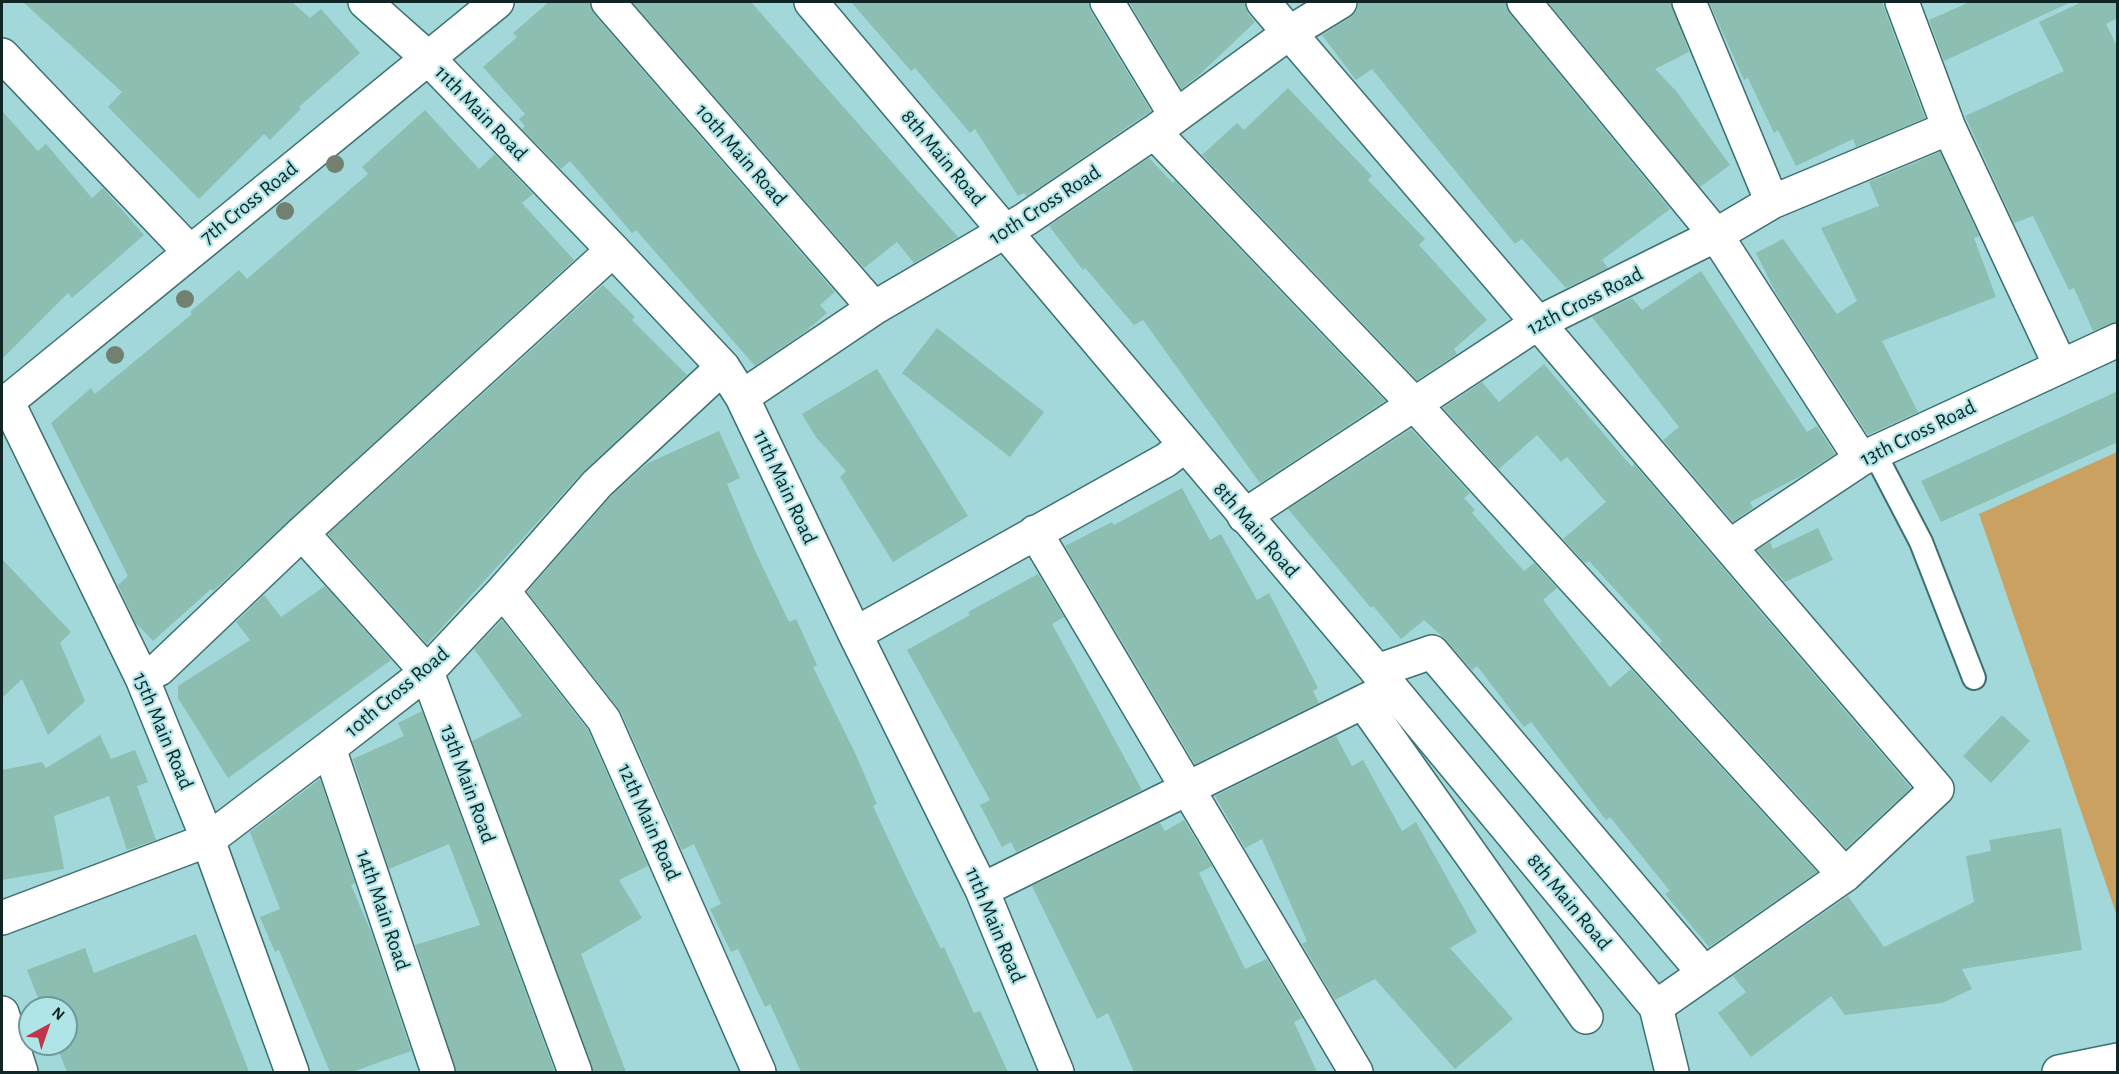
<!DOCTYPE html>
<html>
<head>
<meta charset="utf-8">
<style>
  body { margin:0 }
  #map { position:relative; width:2119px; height:1074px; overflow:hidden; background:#a2d8d9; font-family:"Alegreya Sans",sans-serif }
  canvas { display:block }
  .frame { position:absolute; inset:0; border:3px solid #102526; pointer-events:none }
  .north { position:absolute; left:18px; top:996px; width:60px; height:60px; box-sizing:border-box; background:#afe5e6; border:2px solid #6f9899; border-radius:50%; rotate:40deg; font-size:16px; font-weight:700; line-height:24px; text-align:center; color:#102526 }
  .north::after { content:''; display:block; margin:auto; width:21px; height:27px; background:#c33349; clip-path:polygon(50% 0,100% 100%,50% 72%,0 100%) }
</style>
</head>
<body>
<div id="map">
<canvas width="2119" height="1074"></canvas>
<div class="frame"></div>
<div class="north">N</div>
</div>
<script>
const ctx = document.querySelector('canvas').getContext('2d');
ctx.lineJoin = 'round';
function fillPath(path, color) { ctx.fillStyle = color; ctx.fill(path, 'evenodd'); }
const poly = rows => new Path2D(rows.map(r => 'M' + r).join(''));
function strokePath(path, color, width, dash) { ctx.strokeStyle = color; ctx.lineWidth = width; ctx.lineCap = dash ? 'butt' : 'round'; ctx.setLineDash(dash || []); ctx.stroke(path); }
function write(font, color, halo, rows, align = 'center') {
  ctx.font = font + ' "Alegreya Sans",sans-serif'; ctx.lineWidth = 4.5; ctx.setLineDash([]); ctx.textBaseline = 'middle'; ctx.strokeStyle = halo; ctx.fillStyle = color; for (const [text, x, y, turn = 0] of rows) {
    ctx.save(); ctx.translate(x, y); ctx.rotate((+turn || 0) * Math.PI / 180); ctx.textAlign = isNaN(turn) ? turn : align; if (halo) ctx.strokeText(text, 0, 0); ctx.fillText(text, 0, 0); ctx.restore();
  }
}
const green = poly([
  [2117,452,2117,916,1979,514]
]);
const building = poly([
  [23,2,292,2,310,18,321,9,360,53,299,107,301,109,270,140,264,134,199,199,108,107,122,92],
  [549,2,590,2,594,14,835,292,820,305,827,313,806,331,755,366,636,230,632,233,570,161,561,169,522,129,525,126,519,119,525,114,483,67,517,37,513,33],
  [632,2,751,2,958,237,914,263,897,242,864,268],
  [851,2,1088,2,1091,12,1151,111,1027,196,1024,193,1018,196,975,129,970,133,915,68,911,71],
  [1129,2,1245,2,1248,14,1255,22,1198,76,1181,89],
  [1359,2,1506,2,1510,14,1670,209,1602,260,1608,268,1566,288,1522,239,1515,244,1372,69,1356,80,1322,35,1350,18,1356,11],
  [1548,2,1671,2,1689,52,1655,69,1676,91,1730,165,1700,187],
  [1709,2,1882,2,1925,118,1856,147,1853,139,1796,166,1778,130,1774,133,1748,78,1744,80],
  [1970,2,2071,2,1944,61,1929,20],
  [2082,2,2118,2,2118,18,2106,24,2118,48,2118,322,2093,331,2074,288,2069,290,2033,216,2014,223,1965,116,2064,71,2039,22],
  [1288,88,1372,176,1368,180,1425,239,1419,245,1487,320,1454,349,1457,354,1417,380,1202,155,1237,123,1244,130],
  [425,110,479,169,495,154,533,194,522,203,574,260,213,591,211,589,153,641,135,622,118,585,128,576,51,423,91,388,95,394,192,314,190,312,239,270,247,279,368,174,362,167],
  [2,111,38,151,46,144,92,198,103,188,144,235,72,298,68,293,2,359],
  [1940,152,1979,236,1974,238,1996,297,1882,341,1918,412,1868,435,1776,293,1756,253,1783,239,1837,314,1857,301,1821,228,1879,206,1869,182],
  [1149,158,1173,183,1175,181,1385,401,1260,483,1143,320,1134,325,1085,268,1083,270,1049,226],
  [1701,271,1807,432,1817,426,1835,454,1801,476,1750,502,1753,508,1733,522,1663,440,1679,427,1592,317,1632,298,1642,310],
  [603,285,635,317,632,320,687,375,583,472,427,644,328,534],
  [937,328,1044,412,1010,457,902,373],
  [1544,364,1632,467,1634,464,1911,788,1846,848,1659,644,1662,641,1589,561,1585,563,1563,539,1606,502,1567,457,1561,462,1537,435,1499,469,1443,408,1482,382,1499,402],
  [877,369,968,516,893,562,840,477,846,471,815,436,802,414],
  [2118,391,2118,442,1941,522,1921,481],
  [1411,429,1470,493,1464,498,1475,510,1472,513,1524,571,1534,563,1557,588,1543,600,1610,687,1631,669,1817,872,1709,947,1665,894,1670,891,1610,817,1606,820,1531,722,1524,727,1477,666,1472,670,1446,640,1424,620,1401,639,1373,606,1371,608,1288,509],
  [719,431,740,478,727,484,756,553,789,622,796,619,817,665,813,667,856,755,877,804,873,806,907,879,941,949,944,947,974,1013,980,1011,1008,1072,801,1072,770,1004,765,1007,738,949,731,952,710,909,721,904,694,844,682,850,621,712,527,592,610,497,648,463],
  [1182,488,1210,540,1221,534,1257,600,1269,593,1318,688,1313,691,1319,703,1195,764,1065,546,1112,522,1114,525],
  [1818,528,1833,560,1785,582,1757,550,1770,542,1773,549],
  [2,559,71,632,60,643,85,701,48,735,22,679,2,698],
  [1038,574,1064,617,1052,624,1142,790,1016,852,1011,842,1002,847,980,805,990,800,907,650,970,615,968,612],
  [325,586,391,660,228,778,178,698,178,686,250,640,236,622,264,595,281,617],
  [502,620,588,730,648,866,619,880,642,918,581,954,626,1072,593,1072,472,741,522,716,474,649],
  [422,711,555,1072,456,1072,415,945,480,925,449,844,389,869,353,759,404,736,398,723],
  [2002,715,2030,741,1991,783,1963,756],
  [100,735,111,759,135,750,148,782,137,786,156,840,127,850,109,796,54,816,64,869,2,880,2,770,42,762,46,768],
  [1336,736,1352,766,1363,760,1402,831,1416,822,1477,932,1450,948,1513,1019,1455,1069,1375,979,1335,1000,1302,944,1307,941,1262,839,1245,848,1215,796],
  [320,779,355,883,351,885,372,934,411,1051,352,1072,330,1072,279,950,275,952,260,917,280,909,250,832],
  [1184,820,1212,866,1199,873,1245,969,1267,959,1302,1018,1294,1022,1317,1072,1134,1072,1108,1013,1097,1019,1032,886,1160,823,1165,831],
  [2061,828,2082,950,1962,969,1972,989,1942,1003,1845,1015,1831,996,1751,1057,1718,1013,1746,992,1733,976,1848,896,1884,947,1974,902,1966,856,1991,851,1989,840],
  [196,934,249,1072,67,1072,56,1044,66,1044,66,1008,42,1008,27,970,85,948,94,973]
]);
const service = poly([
  [1874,452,1921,542,1974,678]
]);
const minor = poly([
  [365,2,427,57,613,250,723,367,742,397,855,634,982,890,1057,1072],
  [608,2,874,308],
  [1107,2,1176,116],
  [1263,2,1937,789,1845,875,1656,1007],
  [1524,2,1716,235,1861,459],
  [1689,2,1772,202],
  [1902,2,1949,128,2060,365],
  [2,55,190,252],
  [1154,132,1415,405,1845,875],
  [742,397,874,308,1026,219,1154,132,1289,33,1340,2],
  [7,401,142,678,208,840,292,1072],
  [2,406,497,2],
  [1244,516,1538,323,1716,235,1772,202,1949,128],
  [1035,532,1356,1072],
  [302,533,427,672,575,1072],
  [1730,546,1861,459,2118,340],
  [503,591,604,720,759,1072],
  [855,634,1166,460,1184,446],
  [1377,671,1432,652,1693,960],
  [142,678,159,669,302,533,613,250],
  [1363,702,1586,1017],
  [329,748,438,1072],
  [982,890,1391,688],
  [2,918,208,840,329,748,427,672,503,591,597,484,723,367],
  [2,1013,21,1072]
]);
const tertiary = poly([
  [811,2,1377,671,1656,1007,1672,1072]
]);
const primary = poly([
  [2059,1072,2118,1060]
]);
const trees = [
  [335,164],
  [285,211],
  [185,299],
  [115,355]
];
const streetNames = [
  ["11th Main Road",481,113,46],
  ["10th Main Road",741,155,49],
  ["8th Main Road",943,158,50],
  ["7th Cross Road",249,203,-39],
  ["10th Cross Road",1045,205,-33],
  ["12th Cross Road",1585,301,-27],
  ["13th Cross Road",1918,433,-26],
  ["11th Main Road",785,487,65],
  ["8th Main Road",1256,530,49],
  ["10th Cross Road",397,692,-40],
  ["15th Main Road",163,731,67],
  ["13th Main Road",468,784,70],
  ["12th Main Road",649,822,66],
  ["8th Main Road",1569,902,50],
  ["14th Main Road",383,910,71],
  ["11th Main Road",995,925,67]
];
fillPath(green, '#cba161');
fillPath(building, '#8cbeb1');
strokePath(service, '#3c7071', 26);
strokePath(minor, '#3c7071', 36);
strokePath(tertiary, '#3c7071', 36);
strokePath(primary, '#3c7071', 36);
strokePath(service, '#fff', 22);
strokePath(minor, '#fff', 33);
strokePath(tertiary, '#fff', 33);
strokePath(primary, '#fff', 33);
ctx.fillStyle = '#72806f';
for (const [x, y] of trees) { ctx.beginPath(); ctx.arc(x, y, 9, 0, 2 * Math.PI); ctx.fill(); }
write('21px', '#102526', '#afe5e6', streetNames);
</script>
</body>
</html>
